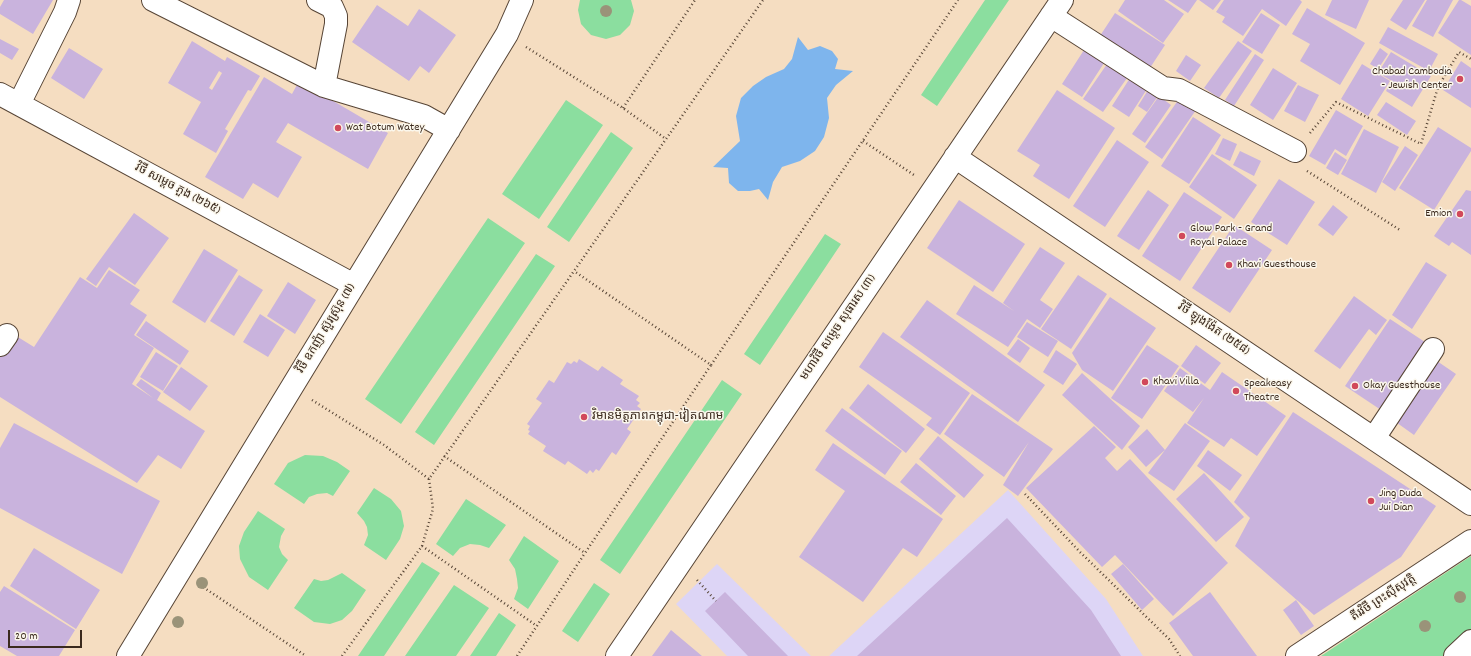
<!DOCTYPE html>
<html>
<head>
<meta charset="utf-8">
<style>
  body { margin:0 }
  #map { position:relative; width:1471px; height:656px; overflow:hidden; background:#f5ddc1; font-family:Dekko,sans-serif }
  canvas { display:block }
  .scale { position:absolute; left:8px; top:630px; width:74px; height:18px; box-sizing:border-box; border:2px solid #3b2a1e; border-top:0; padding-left:5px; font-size:12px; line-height:14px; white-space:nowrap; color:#3b2a1e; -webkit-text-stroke:3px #fbf7ec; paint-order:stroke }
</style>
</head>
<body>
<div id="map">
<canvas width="1471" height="656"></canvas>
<div class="scale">20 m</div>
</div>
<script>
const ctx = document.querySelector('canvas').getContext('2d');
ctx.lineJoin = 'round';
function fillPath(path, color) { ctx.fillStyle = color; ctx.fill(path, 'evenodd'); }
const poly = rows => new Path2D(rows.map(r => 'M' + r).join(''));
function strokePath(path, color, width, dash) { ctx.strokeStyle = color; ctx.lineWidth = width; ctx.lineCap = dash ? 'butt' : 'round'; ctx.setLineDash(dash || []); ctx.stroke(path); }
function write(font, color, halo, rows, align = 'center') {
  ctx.font = font + ' Dekko,"Noto Sans Khmer",sans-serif'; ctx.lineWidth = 3; ctx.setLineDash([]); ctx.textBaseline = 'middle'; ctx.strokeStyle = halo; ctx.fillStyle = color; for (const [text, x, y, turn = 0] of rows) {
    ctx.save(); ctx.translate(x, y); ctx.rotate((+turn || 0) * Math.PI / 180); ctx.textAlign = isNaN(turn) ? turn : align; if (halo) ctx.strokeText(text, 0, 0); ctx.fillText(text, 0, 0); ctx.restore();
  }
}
const built = poly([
  [1008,490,1106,599,1143,656,829,656],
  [717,564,811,656,727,656,676,604]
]);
const green = poly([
  [580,0,631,0,634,11,630,25,620,35,606,39,591,35,581,24,578,10],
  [985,0,1009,0,937,106,921,95],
  [566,100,603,125,539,219,502,194],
  [611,132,633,148,569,242,547,227],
  [488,218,525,243,401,424,365,399],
  [825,234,841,244,760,365,744,354],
  [536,254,555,266,434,445,415,432],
  [722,380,742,394,620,574,600,560],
  [305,455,323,456,337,462,350,471,333,496,327,493,317,494,309,497,304,504,274,484,288,463],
  [374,488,391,499,401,511,404,526,400,539,386,560,364,545,368,535,367,527,364,521,357,513],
  [466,499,506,525,489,548,480,545,470,544,460,548,453,556,436,544],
  [258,511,285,529,281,536,279,547,282,554,288,560,268,590,249,577,240,559,239,546,244,532],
  [524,536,559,561,528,609,514,599,518,588,517,579,515,569,509,560],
  [1471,556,1471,656,1321,656],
  [422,562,440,573,384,656,358,656],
  [342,573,366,590,352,611,342,620,330,624,314,622,294,608,314,579,321,581,328,580],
  [594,583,610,594,578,642,562,631],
  [454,585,489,608,456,656,405,656],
  [499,613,516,625,496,656,470,656]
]);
const water = poly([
  [798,37,808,50,820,46,832,51,838,59,835,69,853,71,836,85,827,98,829,118,824,137,815,151,800,161,782,167,773,182,768,200,759,189,750,191,738,191,729,183,728,168,713,167,740,141,736,116,741,98,753,86,766,77,784,69,792,59]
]);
const building = poly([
  [4,0,53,0,33,34,0,14,0,7],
  [1125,0,1164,0,1184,14,1163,43,1118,11],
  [1168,0,1197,0,1188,13],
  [1199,0,1221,0,1213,10],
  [1224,0,1300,0,1302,2,1286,26,1262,9,1243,36,1222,22,1225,17,1216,12],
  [1332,0,1369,0,1356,29,1325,15],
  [1403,0,1425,0,1406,30,1390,20],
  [1427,0,1453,0,1433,37,1412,26],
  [1459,0,1461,0,1471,6,1471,55,1438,33],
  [377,5,408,26,419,9,456,35,429,73,420,66,409,81,352,42],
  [1307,8,1365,43,1340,85,1300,61,1310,44,1292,34],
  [1115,13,1165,45,1146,74,1096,42],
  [1261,13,1280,25,1262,54,1242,42],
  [1388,27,1438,54,1429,71,1379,43],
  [0,39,19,49,12,60,0,53],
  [192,41,225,61,227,57,260,76,251,91,248,90,225,129,228,131,216,153,183,134,201,102,168,83],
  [219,71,222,73,212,90,209,88],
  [1238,41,1252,51,1219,98,1204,88],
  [69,48,103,69,84,99,51,78],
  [1380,48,1388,54,1378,69,1370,64],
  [1084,50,1104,63,1082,97,1062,84],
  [1391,52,1431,76,1412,107,1386,91,1392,81,1378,73],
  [1255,54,1264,60,1234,106,1225,100],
  [1186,55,1201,65,1190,81,1176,71],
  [1461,61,1471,68,1471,108,1443,90],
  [1107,64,1127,78,1103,112,1083,99],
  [1362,64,1390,81,1368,116,1341,99],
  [1273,68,1297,83,1273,120,1250,105],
  [264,77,292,94,299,81,388,133,368,169,288,123,276,142,302,157,278,198,253,183,243,199,205,177],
  [1130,78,1147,89,1129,117,1112,106],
  [1298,85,1319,95,1305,122,1284,111],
  [1057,90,1115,128,1069,199,1033,176,1040,165,1017,151],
  [1148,90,1158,96,1147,112,1138,106],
  [1159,96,1171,105,1145,143,1132,134],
  [1179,99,1196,110,1162,159,1145,147],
  [1386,102,1416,121,1407,135,1377,115],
  [1336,110,1363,126,1346,156,1335,149,1325,165,1309,156],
  [1193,117,1221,135,1189,184,1161,166],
  [1438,127,1471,148,1471,151,1434,210,1399,188],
  [1364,129,1399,147,1376,193,1341,174],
  [1223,138,1237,144,1230,161,1215,154],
  [1117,140,1149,162,1105,227,1073,206],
  [1405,146,1418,155,1395,191,1382,182],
  [1240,151,1261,161,1254,176,1233,165],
  [1335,152,1347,160,1338,175,1326,168],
  [1212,154,1257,185,1234,219,1189,187],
  [1279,179,1315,202,1287,245,1251,222],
  [1148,190,1169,205,1139,250,1117,236],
  [1466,190,1471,191,1471,255,1452,242,1449,246,1434,236],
  [1184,192,1222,217,1180,281,1142,256],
  [959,200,1025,244,993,292,927,248],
  [1333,205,1348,217,1333,236,1318,225],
  [134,213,169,238,135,285,109,267,96,286,86,279],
  [1234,225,1272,250,1230,313,1192,288],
  [1040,247,1065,263,1040,300,1053,309,1040,328,1027,319,1008,347,956,314,974,285,1014,311,1003,303],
  [204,249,238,270,205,323,172,302],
  [1426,262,1447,275,1412,329,1392,315],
  [109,270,140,290,130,304,147,315,134,335,154,348,132,384,153,398,136,385,141,379,161,393,157,400,205,431,181,469,158,455,137,483,0,397,0,354,13,334,34,347,80,277,97,288],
  [239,275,263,290,234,336,210,321],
  [1078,275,1107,294,1071,349,1041,329],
  [288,282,316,300,295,334,267,316],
  [1354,296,1387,320,1376,335,1369,329,1340,369,1314,351],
  [1110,297,1156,328,1113,391,1082,370,1072,353],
  [927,300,1045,385,1018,422,900,337],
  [260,314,285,330,268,357,243,342],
  [1390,319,1428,344,1384,412,1345,386],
  [146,321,189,351,180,365,136,335],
  [1027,322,1058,341,1048,357,1017,337],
  [883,332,970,393,940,435,926,425,932,418,859,367],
  [1018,339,1030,348,1020,363,1007,354],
  [1147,345,1179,366,1142,419,1111,398],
  [1196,345,1221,363,1205,384,1181,366],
  [1056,350,1077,364,1063,385,1043,372],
  [156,352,178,366,163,391,140,377],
  [579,359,598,371,602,366,623,380,620,384,639,396,636,400,640,403,637,406,641,409,627,429,631,432,616,455,612,452,599,471,596,469,593,473,590,470,587,474,568,461,565,465,543,451,546,446,528,434,530,431,528,430,530,426,527,424,542,403,536,399,549,380,554,383,567,362,571,364,574,361,577,363],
  [1434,359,1456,374,1414,435,1393,420],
  [181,367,208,386,190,411,163,392],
  [1180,368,1210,390,1222,372,1286,416,1257,456,1231,438,1224,447,1187,423,1204,398,1193,412,1164,391],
  [1082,373,1140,426,1122,450,1062,395],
  [868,384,925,429,906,453,849,408],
  [972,394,1053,449,1018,496,1003,485,1029,442,1004,477,944,434],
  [842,408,902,451,885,475,825,431],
  [1293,412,1436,506,1401,557,1314,615,1235,546,1250,518,1234,502],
  [14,423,160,501,122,574,0,508,0,448],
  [1185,423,1210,441,1174,491,1148,473],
  [1094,426,1116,447,1105,458,1117,471,1130,459,1228,563,1173,616,1115,555,1102,567,1026,488],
  [1147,429,1165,450,1146,467,1128,447],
  [938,436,984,475,964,498,919,459],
  [833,443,943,519,917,557,903,548,863,602,799,557,845,491,815,470],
  [1208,450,1242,475,1230,491,1197,466],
  [916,463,956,496,941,515,900,482],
  [1204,473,1244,517,1216,542,1176,499],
  [1007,518,1091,610,1121,656,857,656],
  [34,548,100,590,76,629,10,586],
  [1123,564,1154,599,1142,610,1111,574],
  [4,586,75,630,59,656,17,656,0,646,0,592],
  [725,592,788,656,748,656,705,611],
  [1210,592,1257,656,1193,656,1169,623],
  [1296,600,1314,626,1301,635,1283,610],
  [671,630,702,656,652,656]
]);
const path = poly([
  [526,47,623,108,666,139],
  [623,108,695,0],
  [1310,133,1336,102,1421,144,1438,87,1459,52,1471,59],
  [863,141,914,175],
  [1307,171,1400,230],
  [711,365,958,0],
  [312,400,384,445,429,479,763,0],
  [444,456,585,553,711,365,574,271],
  [1025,494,1080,552,1169,639,1180,656],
  [422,546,537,626],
  [697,580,716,601],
  [200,585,306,656],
  [342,656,422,546,433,509,429,479],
  [517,656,585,553]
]);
const minor = poly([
  [153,0,324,86,424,116,449,130],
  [318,0,332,7,336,16,336,24,324,86],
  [1051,16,1163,88,1179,90,1295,151],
  [0,94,354,285],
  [19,104,65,12,69,0],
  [955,157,1471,504],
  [0,345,7,335],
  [1374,438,1433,349],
  [128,656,507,34,522,0],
  [617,656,1062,0],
  [1297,656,1471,541],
  [1455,656,1471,641]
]);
const trees = [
  [606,11],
  [202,583],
  [1460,597],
  [178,622],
  [1425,626]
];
const markers = [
  [1460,79,4,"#d1495b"],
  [338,128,4,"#d1495b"],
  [1460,214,4,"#d1495b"],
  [1182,236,4,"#d1495b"],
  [1229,265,4,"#d1495b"],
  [1145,382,4,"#d1495b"],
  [1355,386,4,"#d1495b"],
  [1236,391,4,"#d1495b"],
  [584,417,4,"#d1495b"],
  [1371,501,4,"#d1495b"]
];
const poiNames = [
  ["Chabad Cambodia",1452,72,"right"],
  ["- Jewish Center",1452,86,"right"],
  ["Wat Botum Watey",346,128],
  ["Emion",1452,214,"right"],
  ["Glow Park - Grand",1190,229],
  ["Royal Palace",1190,243],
  ["Khavi Guesthouse",1237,265],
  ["Khavi Villa",1153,382],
  ["Speakeasy",1244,384],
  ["Theatre",1244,398],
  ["Okay Guesthouse",1363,386],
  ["វិមានមិត្តភាពកម្ពុជា-វៀតណាម",592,417],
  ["Jing Duda",1379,494],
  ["Jui Dian",1379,508]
];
const streetNames = [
  ["វិថី សម្តេច ភួង (២៦៥)",177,190,28],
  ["មហាវិថី សម្តេច សុធារស (៣)",839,328,-56],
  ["វិថី ឧកញ៉ា ស៊ួរស៊្រុន (៧)",327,329,-59],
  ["វិថី ឡុងង៉ែត (២៥៨)",1213,330,34],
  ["តីរវិថី ព្រះស៊ីសុវត្តិ",1384,599,-33]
];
fillPath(built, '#ddd5f6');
fillPath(green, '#8bde9f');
fillPath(water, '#7eb5ed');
fillPath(building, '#c9b3dd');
strokePath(minor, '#574536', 24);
strokePath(path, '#574536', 2.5, [1, 3]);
strokePath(minor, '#fff', 22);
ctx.fillStyle = '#9a9379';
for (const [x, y] of trees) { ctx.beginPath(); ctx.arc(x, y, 6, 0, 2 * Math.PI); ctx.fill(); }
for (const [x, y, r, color] of markers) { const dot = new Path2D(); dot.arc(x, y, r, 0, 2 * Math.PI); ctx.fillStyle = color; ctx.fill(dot); strokePath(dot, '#fbf7ec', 1.5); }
write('12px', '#3b2a1e', '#fbf7ec', poiNames, 'left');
write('12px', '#3b2a1e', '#fbf7ec', streetNames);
</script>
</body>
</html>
